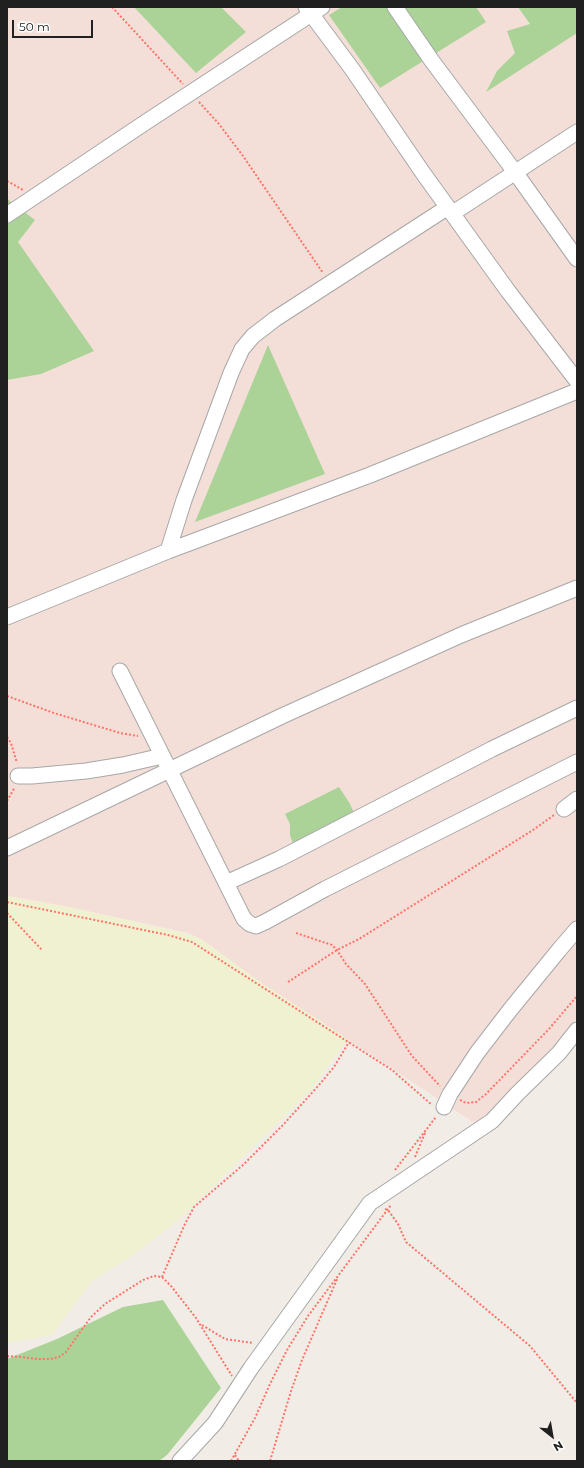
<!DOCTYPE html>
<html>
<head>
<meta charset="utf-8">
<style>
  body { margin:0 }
  #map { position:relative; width:584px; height:1468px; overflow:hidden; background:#f1ede6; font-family:Montserrat,sans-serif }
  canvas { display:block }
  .frame { position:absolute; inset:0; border:8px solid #202020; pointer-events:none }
  .north { position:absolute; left:532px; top:1416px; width:40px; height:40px; -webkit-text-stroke:3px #fff; paint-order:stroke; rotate:149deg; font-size:11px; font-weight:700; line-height:16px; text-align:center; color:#202020 }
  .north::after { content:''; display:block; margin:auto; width:14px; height:18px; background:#202020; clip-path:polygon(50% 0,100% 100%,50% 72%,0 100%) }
  .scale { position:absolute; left:12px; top:20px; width:81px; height:18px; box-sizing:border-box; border:2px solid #202020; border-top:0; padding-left:5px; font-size:12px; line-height:14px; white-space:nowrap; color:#202020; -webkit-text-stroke:3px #fff; paint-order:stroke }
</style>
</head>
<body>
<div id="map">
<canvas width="584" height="1468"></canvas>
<div class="frame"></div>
<div class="north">N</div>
<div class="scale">50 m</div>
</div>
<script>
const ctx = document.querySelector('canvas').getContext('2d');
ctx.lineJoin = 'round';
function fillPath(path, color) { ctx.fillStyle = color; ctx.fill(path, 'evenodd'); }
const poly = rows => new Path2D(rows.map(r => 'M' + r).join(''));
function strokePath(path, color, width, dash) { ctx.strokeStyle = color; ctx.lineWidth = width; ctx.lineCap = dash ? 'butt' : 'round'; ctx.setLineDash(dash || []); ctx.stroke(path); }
const military = poly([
  [7,7,577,7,577,1018,549,1052,519,1082,493,1112,476,1124,260,982,201,939,188,933,69,907,7,896]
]);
const farmland = poly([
  [7,896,69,907,188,934,201,939,260,982,348,1039,311,1090,182,1217,139,1251,91,1282,52,1335,7,1343]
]);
const forest = poly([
  [134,7,221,7,246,32,196,73],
  [342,7,476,7,486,22,380,88,329,15],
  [518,7,577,7,577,33,486,92,497,71,515,53,507,31,530,24],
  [7,199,35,220,18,242,94,351,41,374,7,380],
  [268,345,325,474,195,522],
  [339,787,350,804,355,815,294,847,290,835,290,824,285,814],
  [163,1300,221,1388,167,1455,159,1461,7,1461,7,1359,57,1339,123,1307]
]);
const path = poly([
  [112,7,183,84],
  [199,102,219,124,243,156,323,273],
  [7,181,23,190],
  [7,696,54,713,120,733,138,736],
  [7,737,11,743,17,763],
  [7,801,15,787],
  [7,902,168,935,192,942,392,1070,432,1105],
  [7,913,42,950],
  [296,933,332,945,337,950,346,964,365,984,412,1056,440,1086],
  [288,982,337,950,359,939,533,830,554,815],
  [460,1100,466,1103,476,1102,486,1094,549,1029,577,996],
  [415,1157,425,1133],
  [395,1170,436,1117],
  [385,1209,388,1210,398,1224,406,1242,530,1346,577,1403],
  [162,1277,184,1226,194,1207,243,1165,283,1125,319,1085,334,1067,349,1042],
  [202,1325,225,1339,253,1343],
  [7,1356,22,1357,37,1359,50,1359,59,1357,66,1352,91,1317,105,1304,143,1280,154,1276,162,1277,171,1286,196,1318,232,1376],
  [235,1455,239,1461],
  [231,1461,255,1418,270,1384,287,1350,308,1316,391,1205],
  [270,1461,291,1391,302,1360,338,1277]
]);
const minor = poly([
  [306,7,352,69,423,173,508,291,577,381],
  [395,7,432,61,515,172,577,259],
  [453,213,577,132],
  [7,215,146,122,322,7],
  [168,551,184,500,231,373,242,349,253,336,275,319,448,207],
  [7,617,168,551,370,475,577,391],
  [120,671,244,919,250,924,256,926,265,922,325,889,577,762],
  [18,776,32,776,86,771,123,765,162,756],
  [564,809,577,799],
  [7,848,282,716,461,635,577,588],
  [226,883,279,859,492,749,577,708],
  [444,1107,450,1094,477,1053,510,1010,559,950,577,929],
  [180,1461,215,1423,251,1368,370,1203,492,1121,517,1094,559,1053,577,1030]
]);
fillPath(military, '#f4dfd8');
fillPath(farmland, '#f0f1d0');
fillPath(forest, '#abd398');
strokePath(minor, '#a7a7a7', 17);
strokePath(path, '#ff7369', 2, [2, 2]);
strokePath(minor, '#fff', 15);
</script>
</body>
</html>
